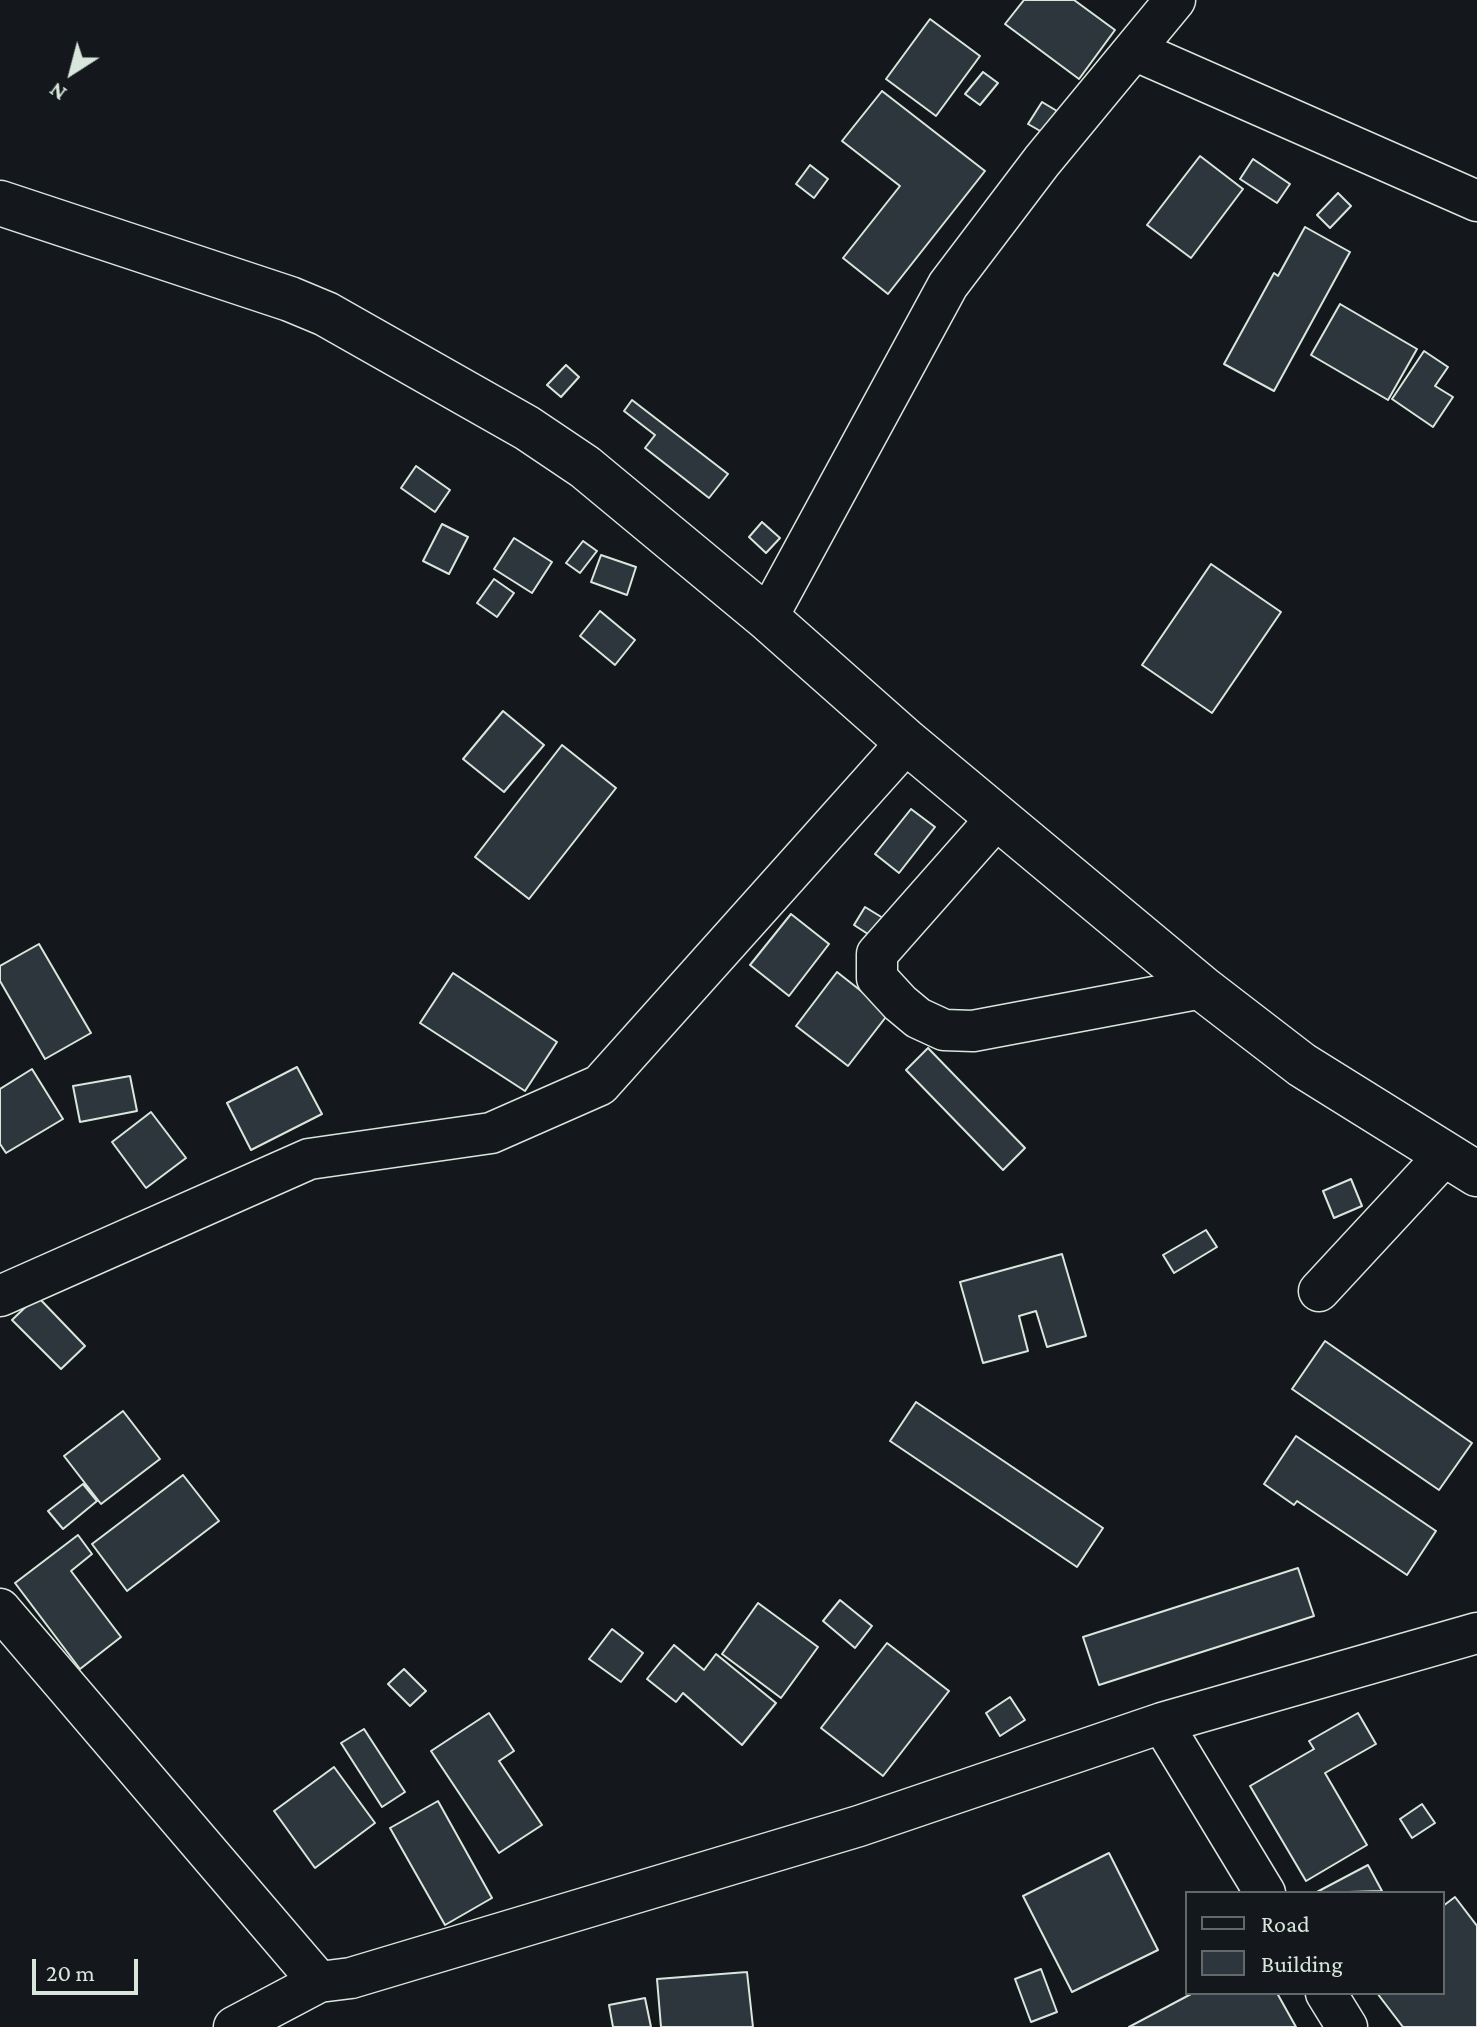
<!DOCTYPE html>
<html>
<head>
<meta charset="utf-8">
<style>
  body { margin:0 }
  #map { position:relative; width:1477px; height:2027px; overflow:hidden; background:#14181c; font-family:"Crimson Pro",serif }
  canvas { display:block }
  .legend { position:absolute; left:1185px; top:1891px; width:260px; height:104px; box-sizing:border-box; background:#14181c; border:2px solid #626a69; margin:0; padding:10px 14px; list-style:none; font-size:24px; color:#d8e6dc }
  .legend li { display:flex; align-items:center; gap:16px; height:40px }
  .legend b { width:40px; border:2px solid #626a69 }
  .north { position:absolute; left:32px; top:32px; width:80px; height:80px; -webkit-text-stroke:6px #14181c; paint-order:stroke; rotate:216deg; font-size:22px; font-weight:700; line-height:32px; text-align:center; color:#d8e6dc }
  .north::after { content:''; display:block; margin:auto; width:28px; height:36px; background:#d8e6dc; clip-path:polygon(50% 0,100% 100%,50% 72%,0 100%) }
  .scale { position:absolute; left:32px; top:1959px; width:106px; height:36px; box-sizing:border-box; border:4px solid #d8e6dc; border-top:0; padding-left:10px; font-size:24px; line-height:28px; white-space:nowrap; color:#d8e6dc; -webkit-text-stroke:6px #14181c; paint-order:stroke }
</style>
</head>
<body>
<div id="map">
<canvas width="1477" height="2027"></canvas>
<ul class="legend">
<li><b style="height:10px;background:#14181c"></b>Road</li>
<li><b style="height:22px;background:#2c363c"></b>Building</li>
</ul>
<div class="north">N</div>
<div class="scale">20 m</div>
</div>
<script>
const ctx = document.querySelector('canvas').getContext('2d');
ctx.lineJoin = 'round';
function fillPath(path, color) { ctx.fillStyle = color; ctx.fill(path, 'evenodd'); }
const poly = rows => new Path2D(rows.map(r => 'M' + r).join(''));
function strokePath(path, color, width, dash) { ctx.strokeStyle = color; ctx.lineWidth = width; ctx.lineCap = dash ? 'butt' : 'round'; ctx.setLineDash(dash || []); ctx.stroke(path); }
const building = poly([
  [1024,0,1074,0,1115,30,1079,79,1005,24,1024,0],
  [930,19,980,56,936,116,886,79,930,19],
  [983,72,998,83,980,105,965,94,983,72],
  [882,91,985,171,888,294,843,258,900,186,842,141,882,91],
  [1042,102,1062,114,1049,136,1028,124,1042,102],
  [1200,156,1243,189,1191,258,1147,225,1200,156],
  [1253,159,1290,184,1277,203,1240,179,1253,159],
  [810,165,828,179,814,198,796,184,810,165],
  [1338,193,1351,206,1330,228,1317,215,1338,193],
  [1305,227,1350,252,1274,391,1224,364,1274,273,1278,276,1305,227],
  [1340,304,1417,349,1388,400,1311,355,1340,304],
  [1424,351,1448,367,1435,386,1453,397,1433,427,1392,399,1424,351],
  [566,365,579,377,561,397,547,385,566,365],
  [632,400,728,474,709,498,645,448,655,435,624,411,632,400],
  [416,466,450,490,435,512,401,488,416,466],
  [762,522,780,538,766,553,749,537,762,522],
  [442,524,468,537,449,574,423,561,442,524],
  [514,538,552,562,532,593,494,569,514,538],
  [583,541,597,551,580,573,566,563,583,541],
  [601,555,636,567,627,595,591,582,601,555],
  [1211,564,1281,612,1212,713,1142,665,1211,564],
  [494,579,514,593,497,617,477,603,494,579],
  [600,611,635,640,615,665,580,636,600,611],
  [503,711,544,745,504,792,463,759,503,711],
  [562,745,616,788,529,899,475,857,562,745],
  [911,809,935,827,899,873,875,854,911,809],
  [865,907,883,918,871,936,854,925,865,907],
  [791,914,829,944,789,996,750,965,791,914],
  [39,944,91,1033,45,1059,0,981,0,966,39,944],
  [837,972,889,1013,848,1066,796,1026,837,972],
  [453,973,557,1042,525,1091,420,1023,453,973],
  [928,1048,1025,1148,1003,1170,906,1070,928,1048],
  [297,1067,322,1114,251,1150,227,1103,297,1067],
  [32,1069,63,1119,6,1153,0,1144,0,1089,32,1069],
  [130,1076,137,1111,80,1122,73,1086,130,1076],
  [151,1112,186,1158,146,1188,112,1142,151,1112],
  [1351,1179,1362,1206,1334,1218,1323,1191,1351,1179],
  [1206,1230,1217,1247,1174,1273,1163,1255,1206,1230],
  [1062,1254,1086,1336,1047,1347,1036,1311,1019,1316,1028,1351,983,1363,960,1282,1062,1254],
  [37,1296,85,1346,61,1369,12,1320,37,1296],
  [1325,1341,1472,1443,1439,1490,1292,1389,1325,1341],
  [916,1402,1103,1528,1077,1567,890,1441,916,1402],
  [123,1411,160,1459,101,1504,64,1456,123,1411],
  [1296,1436,1436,1531,1407,1575,1297,1501,1294,1505,1264,1484,1296,1436],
  [183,1475,219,1521,127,1591,92,1544,183,1475],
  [83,1484,97,1501,63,1529,48,1511,83,1484],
  [78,1535,92,1554,71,1571,121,1637,80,1669,15,1583,78,1535],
  [1298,1568,1314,1616,1099,1685,1083,1637,1298,1568],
  [840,1600,872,1626,855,1648,823,1621,840,1600],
  [758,1603,818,1647,781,1698,722,1654,758,1603],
  [612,1629,643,1653,621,1682,589,1659,612,1629],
  [887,1643,949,1691,883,1776,821,1728,887,1643],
  [674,1645,704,1670,716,1654,776,1703,742,1745,683,1693,676,1702,647,1679,674,1645],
  [404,1669,426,1691,410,1706,388,1684,404,1669],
  [1010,1697,1025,1720,1000,1736,986,1713,1010,1697],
  [489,1713,514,1751,499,1761,542,1825,499,1853,431,1751,489,1713],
  [1358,1713,1376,1744,1325,1773,1367,1845,1306,1881,1250,1786,1314,1749,1309,1741,1358,1713],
  [364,1729,405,1792,382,1807,341,1743,364,1729],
  [334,1767,375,1823,315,1868,274,1811,334,1767],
  [438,1801,492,1898,445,1925,390,1828,438,1801],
  [1422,1804,1435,1823,1412,1838,1400,1819,1422,1804],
  [1109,1853,1158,1950,1072,1992,1023,1896,1109,1853],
  [1368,1865,1382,1891,1315,1893,1368,1865],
  [1455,1897,1477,1926,1477,2027,1403,2027,1377,1993,1443,1993,1443,1906,1455,1897],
  [1041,1969,1057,2012,1031,2022,1015,1979,1041,1969],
  [747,1972,753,2027,661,2027,657,1979,747,1972],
  [1193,1993,1277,1993,1296,2027,1129,2027,1193,1993],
  [645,1998,651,2027,613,2027,609,2005,645,1998]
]);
const minor = poly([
  [1134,50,1477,201],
  [767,618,948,285,1042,161,1175,0],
  [997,818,877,954,877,978,900,1003,918,1018,944,1030,973,1031,1202,988],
  [1319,1291,1446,1154],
  [0,1296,309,1159,491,1133,600,1085,907,742],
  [0,1609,319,1982],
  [1162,1723,1265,1893],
  [1326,1993,1347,2027],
  [234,2027,319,1982,351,1978,859,1826,1162,1723,1477,1633]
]);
const major = poly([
  [0,203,290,299,326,314,527,428,585,467,767,618,907,742,1202,988,1302,1065,1477,1174]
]);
fillPath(building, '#2c363c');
strokePath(building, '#d8e6dc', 2);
strokePath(minor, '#d8e6dc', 43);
strokePath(major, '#d8e6dc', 47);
strokePath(minor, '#14181c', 40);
strokePath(major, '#14181c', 44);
</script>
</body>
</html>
